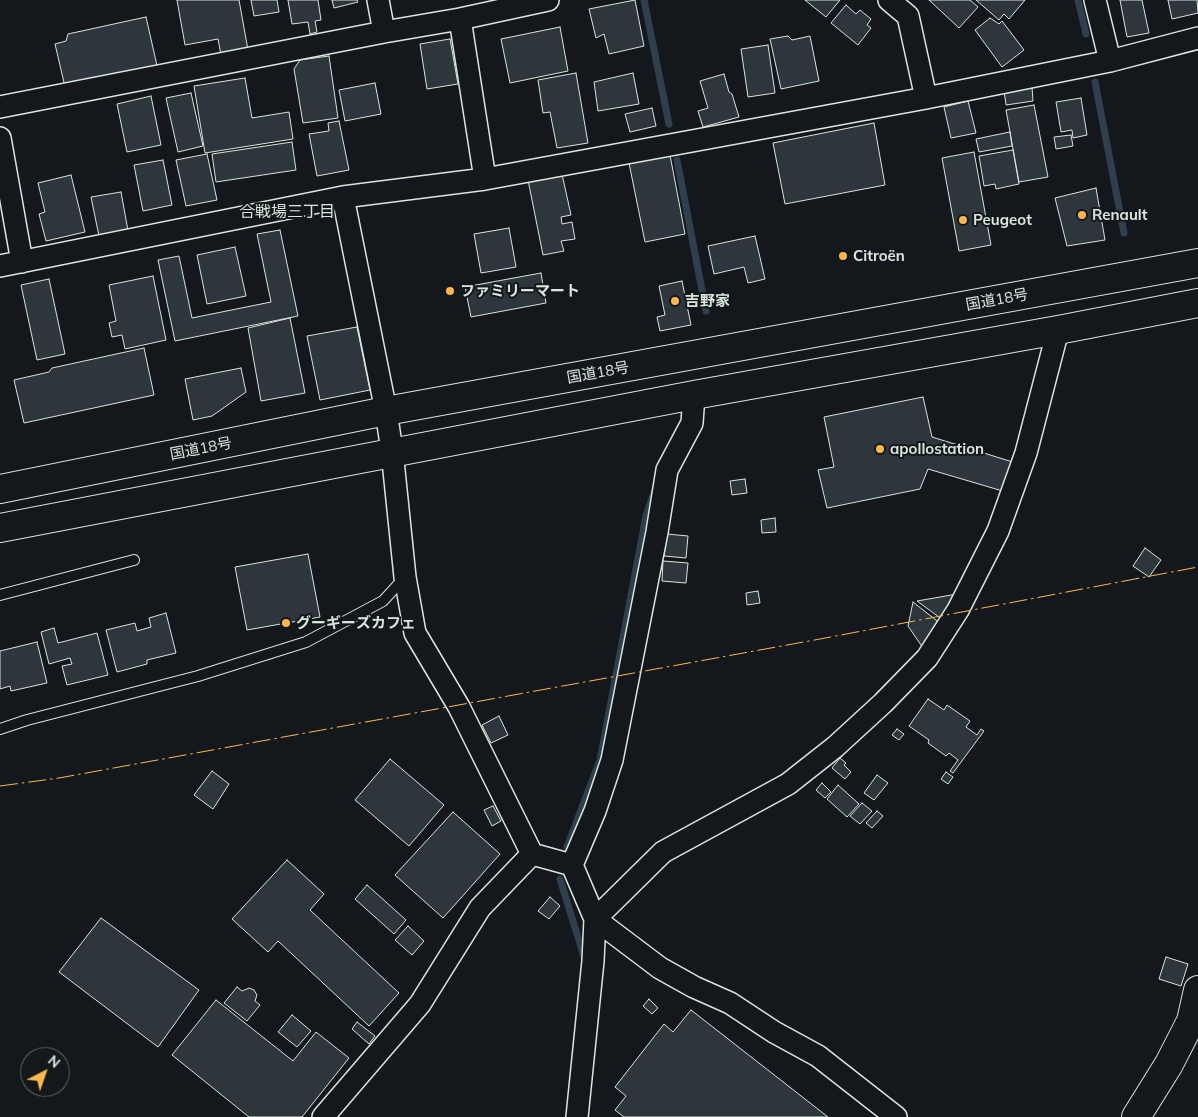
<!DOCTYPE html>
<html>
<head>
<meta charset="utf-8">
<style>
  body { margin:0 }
  #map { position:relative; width:1198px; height:1117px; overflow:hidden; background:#14181c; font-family:Mulish,sans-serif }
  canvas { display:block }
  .north { position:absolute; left:20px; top:1047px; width:50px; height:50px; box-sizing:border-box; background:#14181c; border:1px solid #626a69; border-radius:50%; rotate:41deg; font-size:14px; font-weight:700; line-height:20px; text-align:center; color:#d8e6dc }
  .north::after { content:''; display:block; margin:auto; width:18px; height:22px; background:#ffb74d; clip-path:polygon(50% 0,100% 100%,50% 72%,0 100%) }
</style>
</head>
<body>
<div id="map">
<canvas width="1198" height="1117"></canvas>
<div class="north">N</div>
</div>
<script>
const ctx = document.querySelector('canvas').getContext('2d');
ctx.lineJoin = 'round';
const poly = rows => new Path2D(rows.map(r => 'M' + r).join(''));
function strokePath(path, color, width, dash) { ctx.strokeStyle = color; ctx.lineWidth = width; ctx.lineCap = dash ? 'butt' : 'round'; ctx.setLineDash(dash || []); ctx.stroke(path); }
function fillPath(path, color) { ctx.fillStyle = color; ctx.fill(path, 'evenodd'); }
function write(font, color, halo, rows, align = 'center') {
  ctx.font = font + ' Mulish,"Noto Sans JP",sans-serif'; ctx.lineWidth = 4; ctx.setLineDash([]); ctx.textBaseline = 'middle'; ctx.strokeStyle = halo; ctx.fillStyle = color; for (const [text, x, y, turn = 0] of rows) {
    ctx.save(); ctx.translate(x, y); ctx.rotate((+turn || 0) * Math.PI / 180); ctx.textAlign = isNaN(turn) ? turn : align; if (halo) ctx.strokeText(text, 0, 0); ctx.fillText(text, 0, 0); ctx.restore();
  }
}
const stream = poly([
  [644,0,669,124],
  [1078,0,1086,34],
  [1095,82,1124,233],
  [677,160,706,311],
  [567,847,600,760,646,516,654,492],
  [560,879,585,960]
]);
const building = poly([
  [177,0,239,0,248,50,221,55,218,39,185,45,177,0],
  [251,0,277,0,279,12,254,16,251,0],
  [288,0,318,0,321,20,315,21,317,32,310,34,308,22,292,24,288,0],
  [332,0,357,0,358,2,334,8,332,0],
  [635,0,644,46,609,54,604,34,596,38,589,9,635,0],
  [805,0,840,0,826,17,805,0],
  [929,0,970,0,978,7,959,28,929,0],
  [976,0,1025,0,1009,19,1004,14,999,20,976,0],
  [1120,0,1142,0,1149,33,1127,37,1120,0],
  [1168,0,1197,0,1198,13,1172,19,1168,0],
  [846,5,856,14,860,10,871,19,867,25,871,28,858,45,831,23,846,5],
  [146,17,158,70,66,91,55,44,66,41,68,34,146,17],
  [990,18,999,24,1002,21,1024,50,1002,67,975,30,990,18],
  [560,27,568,71,510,83,501,39,560,27],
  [788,36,792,40,810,36,819,81,781,89,770,39,788,36],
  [450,39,458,84,427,89,420,44,450,39],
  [768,45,775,93,748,97,741,49,768,45],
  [329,56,338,118,303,123,294,69,300,60,329,56],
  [576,73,588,143,557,148,550,112,543,113,538,80,576,73],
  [633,73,639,104,598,111,594,82,633,73],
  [724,74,729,92,732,94,739,117,703,127,698,111,708,108,700,81,724,74],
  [245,78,252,118,289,112,293,139,205,153,194,86,245,78],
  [375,83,381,114,345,121,339,90,375,83],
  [1032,87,1033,101,1006,105,1004,90,1032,87],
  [191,93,203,146,178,152,166,98,191,93],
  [151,96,161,145,127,152,117,104,151,96],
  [1081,98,1087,135,1073,138,1072,130,1061,132,1056,102,1081,98],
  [968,101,976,133,951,138,944,107,968,101],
  [1034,105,1048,177,1019,182,1006,110,1034,105],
  [652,108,656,126,630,132,625,114,652,108],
  [339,121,349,170,317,176,309,134,329,131,328,123,339,121],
  [874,123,885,185,785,204,773,143,874,123],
  [1010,132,1012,146,979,152,976,139,1010,132],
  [1071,135,1073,146,1056,149,1054,137,1071,135],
  [292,142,296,170,216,182,212,154,292,142],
  [1013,150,1019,184,996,189,995,184,984,186,979,156,1013,150],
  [974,152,991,245,959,251,942,158,974,152],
  [207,154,217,200,186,206,176,160,207,154],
  [670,155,685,234,645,242,629,163,670,155],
  [163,160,172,205,143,211,134,165,163,160],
  [562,174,571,215,561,217,562,224,572,222,575,239,561,241,564,251,543,255,528,180,562,174],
  [71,175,85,232,46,241,39,214,45,212,38,183,71,175],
  [1096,188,1105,240,1067,246,1055,198,1096,188],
  [121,192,129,236,100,241,91,197,121,192],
  [509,228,516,267,481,273,474,234,509,228],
  [280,230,298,316,175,341,158,260,179,256,192,318,271,302,257,234,280,230],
  [755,236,765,279,748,283,744,267,714,274,708,246,755,236],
  [235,247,246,296,207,304,197,255,235,247],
  [541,273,546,303,471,317,465,287,541,273],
  [153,276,166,340,125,349,122,335,112,337,109,323,116,321,109,285,153,276],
  [49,279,65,354,37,360,21,285,49,279],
  [682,281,691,325,660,331,657,317,665,315,659,286,682,281],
  [290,318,305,393,261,401,248,328,290,318],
  [357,327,370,390,320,400,307,336,357,327],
  [144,348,154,395,24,423,14,380,49,372,52,368,144,348],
  [241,368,246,392,212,416,193,420,185,379,241,368],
  [923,397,932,437,1016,463,1006,492,928,469,920,489,827,508,818,470,834,467,824,417,923,397],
  [745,479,747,493,732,495,730,481,745,479],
  [775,518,776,532,762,533,761,520,775,518],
  [667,534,688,536,686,558,664,556,667,534],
  [1145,548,1161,560,1149,577,1133,566,1145,548],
  [308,554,320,617,247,630,235,567,308,554],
  [663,561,688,563,686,583,662,581,663,561],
  [758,591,760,603,747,605,746,593,758,591],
  [963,593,943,620,917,601,963,593],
  [913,602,941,624,923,648,908,626,913,602],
  [166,613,176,653,147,660,147,664,117,672,106,630,135,623,137,631,151,627,149,618,166,613],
  [54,628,58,643,97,633,108,675,67,685,62,666,72,664,70,658,49,664,41,632,54,628],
  [37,642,47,683,11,691,10,686,0,689,0,651,37,642],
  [928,699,944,710,947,705,970,721,966,727,977,735,981,729,984,731,953,773,950,771,958,760,949,753,946,756,928,743,929,740,909,726,928,699],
  [499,716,508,735,491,743,482,725,499,716],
  [897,729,904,734,899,740,892,735,897,729],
  [840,758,846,763,844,765,851,772,845,779,832,768,840,758],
  [390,759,444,805,409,846,355,800,390,759],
  [212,771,229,784,213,809,194,795,212,771],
  [946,772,953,777,948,784,941,779,946,772],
  [877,775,888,783,874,800,864,793,877,775],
  [822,783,831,792,825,798,816,790,822,783],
  [838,785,859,804,847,817,827,799,838,785],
  [862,803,872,811,860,824,850,816,862,803],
  [493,806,501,821,492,826,484,810,493,806],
  [877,811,883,816,872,828,866,823,877,811],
  [453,812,500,854,443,918,395,875,453,812],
  [287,860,324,894,310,910,399,993,369,1026,278,941,268,952,232,919,287,860],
  [367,885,406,920,394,934,355,899,367,885],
  [550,897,560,906,549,919,538,911,550,897],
  [101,918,199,990,158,1047,59,972,101,918],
  [408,926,424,941,412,955,395,940,408,926],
  [1166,957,1188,964,1181,986,1159,979,1166,957],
  [237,987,242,991,249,988,254,990,257,995,255,1001,260,1005,247,1021,224,1003,237,987],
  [649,999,658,1008,652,1014,643,1006,649,999],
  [216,1000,293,1061,316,1032,349,1058,302,1117,249,1117,172,1055,216,1000],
  [691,1010,828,1117,624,1117,615,1110,626,1096,615,1087,664,1024,673,1032,691,1010],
  [292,1015,311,1031,297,1047,278,1032,292,1015],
  [357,1022,375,1036,369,1044,352,1029,357,1022]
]);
const lane = poly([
  [0,595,134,560],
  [0,729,27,720,198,676,306,642,383,601,404,578]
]);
const street = poly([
  [378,0,384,32],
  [889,0,908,16,926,98],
  [1095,0,1110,61],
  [460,19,485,179],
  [0,107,384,32,460,19,548,0],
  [0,138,22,262],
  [343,197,386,411,392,451,405,577,415,633,459,707,532,854,572,865,595,919,593,961,577,1117],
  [0,266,343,197,485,179,926,98,1110,61,1198,38],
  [572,865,595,811,612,760,657,532,667,470,692,423,694,395],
  [595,919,663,852,788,784,835,747,883,703,927,658,958,610,998,531,1026,453,1058,330],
  [595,919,660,968,694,987,730,1003,774,1032,818,1056,896,1117],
  [323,1117,420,1004,480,908,532,854]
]);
const secondary = poly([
  [1136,1117,1169,1064,1191,1021,1198,990]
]);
const highway = poly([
  [0,489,386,411,1198,263],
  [0,528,694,395,1058,330,1198,303]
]);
const power = poly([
  [0,786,59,778,820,639,1198,567]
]);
const markers = [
  [1082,215,5,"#ffb74d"],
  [963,220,5,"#ffb74d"],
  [843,256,5,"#ffb74d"],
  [450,291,5,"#ffb74d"],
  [675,301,5,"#ffb74d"],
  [880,449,5,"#ffb74d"],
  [286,623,5,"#ffb74d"]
];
const poiNames = [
  ["Renault",1092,215],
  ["Peugeot",973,220],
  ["Citroën",853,256],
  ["ファミリーマート",460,291],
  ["吉野家",685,301],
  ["apollostation",890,449],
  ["グーギーズカフェ",296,623]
];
const streetNames = [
  ["国道18号",997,300,-10],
  ["国道18号",598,373,-10],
  ["国道18号",201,449,-11]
];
const neighbourhoodNames = [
  ["合戦場三丁目",287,212]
];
strokePath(stream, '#2f3f4d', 7);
fillPath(building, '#2c363c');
strokePath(building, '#d8e6dc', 1);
strokePath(lane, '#d8e6dc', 12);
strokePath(street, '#d8e6dc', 24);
strokePath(secondary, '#d8e6dc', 30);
strokePath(highway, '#d8e6dc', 30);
strokePath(lane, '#14181c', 10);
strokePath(street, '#14181c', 21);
strokePath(secondary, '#14181c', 28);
strokePath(highway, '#14181c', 28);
strokePath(power, '#ffb74d', 1, [18, 4, 2.5, 4]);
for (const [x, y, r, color] of markers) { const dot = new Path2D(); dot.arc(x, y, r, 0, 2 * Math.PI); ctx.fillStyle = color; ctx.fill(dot); strokePath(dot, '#14181c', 2); }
write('bold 15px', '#d8e6dc', '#14181c', poiNames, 'left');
write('15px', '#d8e6dc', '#14181c', streetNames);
write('16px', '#d8e6dc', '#14181c', neighbourhoodNames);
</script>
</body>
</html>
